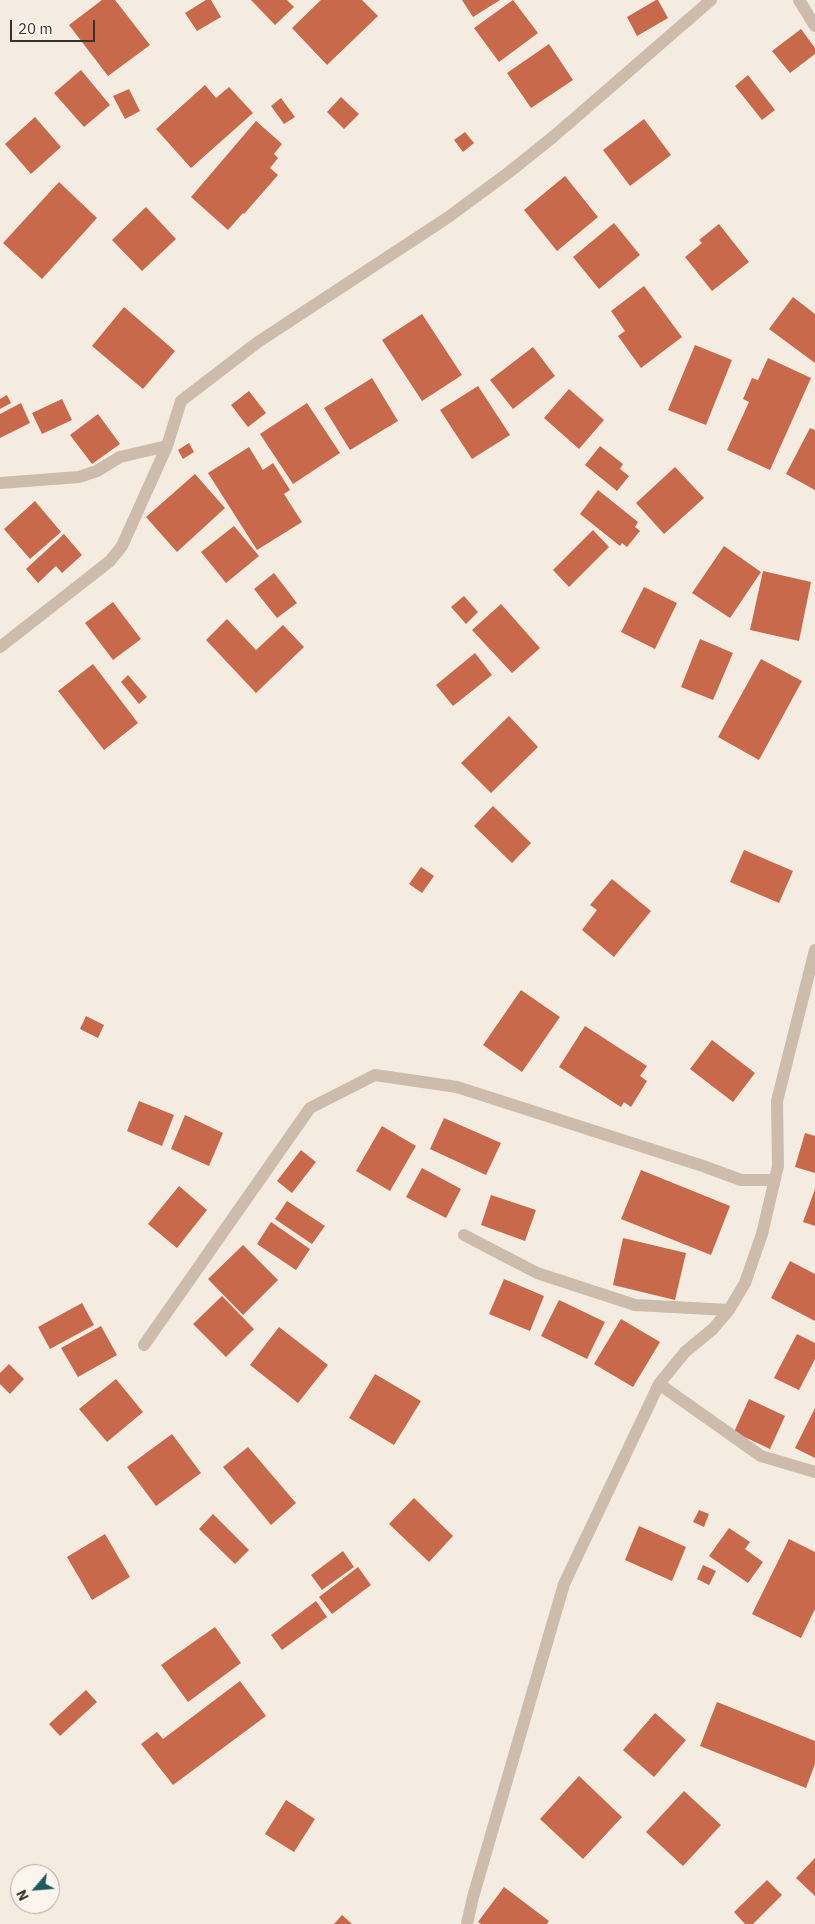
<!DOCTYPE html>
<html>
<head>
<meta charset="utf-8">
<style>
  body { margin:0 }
  #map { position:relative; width:815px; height:1924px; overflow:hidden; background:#f4ebe1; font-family:"IBM Plex Sans",sans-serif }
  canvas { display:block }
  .north { position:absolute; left:10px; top:1864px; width:50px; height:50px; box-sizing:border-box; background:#fbf5ee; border:1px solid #aea6a0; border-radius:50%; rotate:243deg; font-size:14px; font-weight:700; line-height:20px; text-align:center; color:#3b302b }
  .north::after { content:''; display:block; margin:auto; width:18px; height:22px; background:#1f5a5e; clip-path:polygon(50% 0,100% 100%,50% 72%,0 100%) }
  .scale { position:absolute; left:10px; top:20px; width:85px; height:22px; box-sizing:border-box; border:2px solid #3b302b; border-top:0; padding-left:6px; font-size:15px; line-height:18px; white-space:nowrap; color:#3b302b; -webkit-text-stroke:4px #fbf5ee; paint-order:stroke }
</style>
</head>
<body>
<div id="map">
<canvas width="815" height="1924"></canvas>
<div class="north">N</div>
<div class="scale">20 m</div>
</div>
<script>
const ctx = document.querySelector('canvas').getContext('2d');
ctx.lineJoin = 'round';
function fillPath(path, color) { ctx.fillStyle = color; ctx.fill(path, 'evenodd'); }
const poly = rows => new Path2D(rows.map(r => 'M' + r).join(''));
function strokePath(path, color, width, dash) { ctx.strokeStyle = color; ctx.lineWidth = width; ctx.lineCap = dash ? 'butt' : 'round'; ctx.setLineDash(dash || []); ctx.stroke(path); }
const building = poly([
  [102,0,115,0,150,45,108,76,69,25],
  [206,0,211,0,221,17,197,31,185,13],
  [251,0,287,0,294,7,275,25],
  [321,0,362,0,378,16,327,65,292,28],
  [462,0,500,0,473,17],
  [513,0,538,33,499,62,474,28],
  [656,0,658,0,668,18,637,36,627,17],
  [801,29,815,48,815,54,790,73,772,51],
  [549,44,573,80,531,108,507,73],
  [81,70,110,105,84,127,54,93],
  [748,75,775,110,762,120,735,86],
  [205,85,216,98,229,87,253,113,191,168,156,129],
  [129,89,140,111,125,119,113,96],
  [341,97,359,114,344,129,327,112],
  [281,98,295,117,284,124,271,106],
  [35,117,61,147,31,174,5,144],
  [644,119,671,155,630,186,603,150],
  [256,121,282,144,274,154,278,158,270,168,278,175,244,214,243,213,228,230,191,197],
  [465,132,474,143,463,152,454,140],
  [565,176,598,217,557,251,524,210],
  [59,182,97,218,42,279,3,243],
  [146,207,176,239,142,271,112,240],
  [614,223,640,255,599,289,573,257],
  [719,224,749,262,712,291,685,257,702,243,699,240],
  [644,286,682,337,641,368,618,336,625,331,611,311],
  [793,297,815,314,815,363,769,329],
  [124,307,175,351,143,389,92,346],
  [422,314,462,375,422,401,382,340],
  [695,345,732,360,706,425,668,410],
  [533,347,555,376,513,409,490,380],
  [768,358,811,378,770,470,727,450,749,402,743,399,752,378,758,380],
  [372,378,398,421,350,450,324,408],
  [478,386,510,435,472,459,440,410],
  [569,389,604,420,579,449,544,418],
  [249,391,266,413,248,427,231,405],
  [7,395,11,403,0,409,0,399],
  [62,399,72,420,42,434,32,413],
  [21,403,30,423,0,438,0,414],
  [307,403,340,453,293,484,260,434],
  [98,414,120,444,92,464,70,435],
  [810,428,815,430,815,490,786,474],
  [189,443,194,452,183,459,178,450],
  [600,446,623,464,620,469,629,476,617,491,585,465],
  [249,447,263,470,273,463,290,490,284,494,302,522,257,550,208,473],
  [675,467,704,498,664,534,636,503],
  [195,474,225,508,177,552,146,517],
  [598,490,638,522,635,527,640,531,627,547,622,543,620,546,580,514],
  [35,501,61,532,30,559,4,529],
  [234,526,259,556,226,583,201,552],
  [593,530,609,547,569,587,553,570],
  [64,534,82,555,62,573,56,566,38,583,26,569],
  [724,546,761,572,730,618,692,593],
  [763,571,811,582,799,641,750,630],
  [274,573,297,603,277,618,254,589],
  [644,587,677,603,655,649,621,632],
  [464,596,478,612,466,624,451,607],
  [113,602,141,639,113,660,85,623],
  [501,604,540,648,512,673,472,630],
  [227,619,256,650,283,625,304,647,256,693,206,640],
  [700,639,733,653,713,700,681,687],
  [475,653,492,675,453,706,436,685],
  [761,659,802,681,759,760,718,737],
  [93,664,138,723,104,750,58,691],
  [128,675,147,697,139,704,121,682],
  [509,716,538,747,491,793,461,763],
  [493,806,531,843,512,863,474,826],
  [744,850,793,871,779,903,730,882],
  [421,867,434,876,422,893,409,884],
  [612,879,651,911,614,957,582,930,597,910,590,905],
  [521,990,560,1017,522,1072,483,1045],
  [86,1016,104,1025,98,1038,80,1029],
  [585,1026,647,1066,640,1076,647,1081,631,1107,624,1102,621,1107,559,1067],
  [712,1040,755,1073,733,1102,690,1069],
  [139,1101,174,1115,162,1146,127,1131],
  [185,1115,223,1133,209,1166,171,1149],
  [444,1118,501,1143,486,1175,430,1149],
  [382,1126,416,1146,390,1191,356,1171],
  [805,1133,815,1136,815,1173,795,1167],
  [301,1150,316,1162,292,1193,277,1181],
  [422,1168,461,1189,446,1218,406,1197],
  [641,1170,730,1206,711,1255,621,1219],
  [179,1186,207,1210,177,1248,148,1224],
  [815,1189,815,1226,803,1222],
  [491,1195,536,1210,525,1241,481,1225],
  [287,1201,325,1226,312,1244,275,1219],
  [271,1222,310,1249,296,1270,257,1244],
  [623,1238,686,1253,675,1300,613,1285],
  [243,1245,278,1280,243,1315,208,1279],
  [790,1261,815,1274,815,1321,771,1298],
  [504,1279,544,1296,530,1331,489,1314],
  [222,1296,254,1329,226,1357,193,1324],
  [559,1300,605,1322,587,1359,541,1336],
  [82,1303,94,1325,50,1349,38,1327],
  [621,1319,660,1342,633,1387,594,1364],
  [101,1326,117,1355,78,1377,61,1348],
  [279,1327,328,1365,298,1403,250,1365],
  [797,1334,815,1343,815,1359,799,1390,774,1378],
  [9,1364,24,1379,10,1394,0,1384,0,1373],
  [375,1374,421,1401,394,1445,349,1418],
  [116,1379,143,1412,107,1442,79,1409],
  [749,1399,785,1416,770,1449,734,1432],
  [815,1408,815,1458,795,1448],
  [172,1434,201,1473,156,1506,127,1467],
  [248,1447,296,1503,271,1525,223,1467],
  [414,1498,453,1536,429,1562,389,1524],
  [699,1510,709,1514,704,1527,693,1522],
  [213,1514,249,1550,235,1564,199,1529],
  [639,1526,686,1547,672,1581,625,1560],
  [729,1528,750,1542,745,1549,763,1562,748,1583,709,1556],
  [105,1534,130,1577,92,1600,67,1557],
  [789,1539,815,1552,815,1609,801,1638,752,1614],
  [343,1551,354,1567,322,1590,311,1575],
  [703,1565,716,1571,709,1585,697,1579],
  [358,1567,371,1585,332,1614,319,1597],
  [316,1601,327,1617,282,1650,271,1635],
  [215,1627,241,1663,188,1702,161,1665],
  [240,1681,266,1716,173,1785,141,1744,157,1732,163,1739],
  [86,1690,97,1702,60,1736,49,1724],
  [717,1702,815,1741,815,1764,806,1788,700,1746],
  [655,1713,686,1740,654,1777,623,1750],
  [579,1776,622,1817,583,1859,540,1819],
  [684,1791,721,1825,683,1866,646,1832],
  [286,1800,315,1819,294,1852,265,1834],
  [815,1858,815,1896,796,1878],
  [767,1880,782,1895,753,1924,745,1924,734,1912],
  [504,1887,549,1921,547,1924,481,1924,478,1922],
  [342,1915,352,1924,334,1924]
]);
const minor = poly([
  [799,0,815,26],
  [0,483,79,477,97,471,120,457,167,446,181,401,258,342,447,218,508,173,553,137,711,0],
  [0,647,110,561,122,546,167,446],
  [464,1235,537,1273,635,1305,729,1310],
  [144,1345,310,1108,375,1075,457,1087,703,1166,741,1180,774,1180],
  [659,1384,761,1456,815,1472],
  [467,1924,473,1897,564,1584,659,1384,685,1352,713,1329,729,1310,745,1283,762,1234,778,1166,777,1101,815,950]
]);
fillPath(building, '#c8694b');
strokePath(minor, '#cdbbac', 12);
</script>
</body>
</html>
